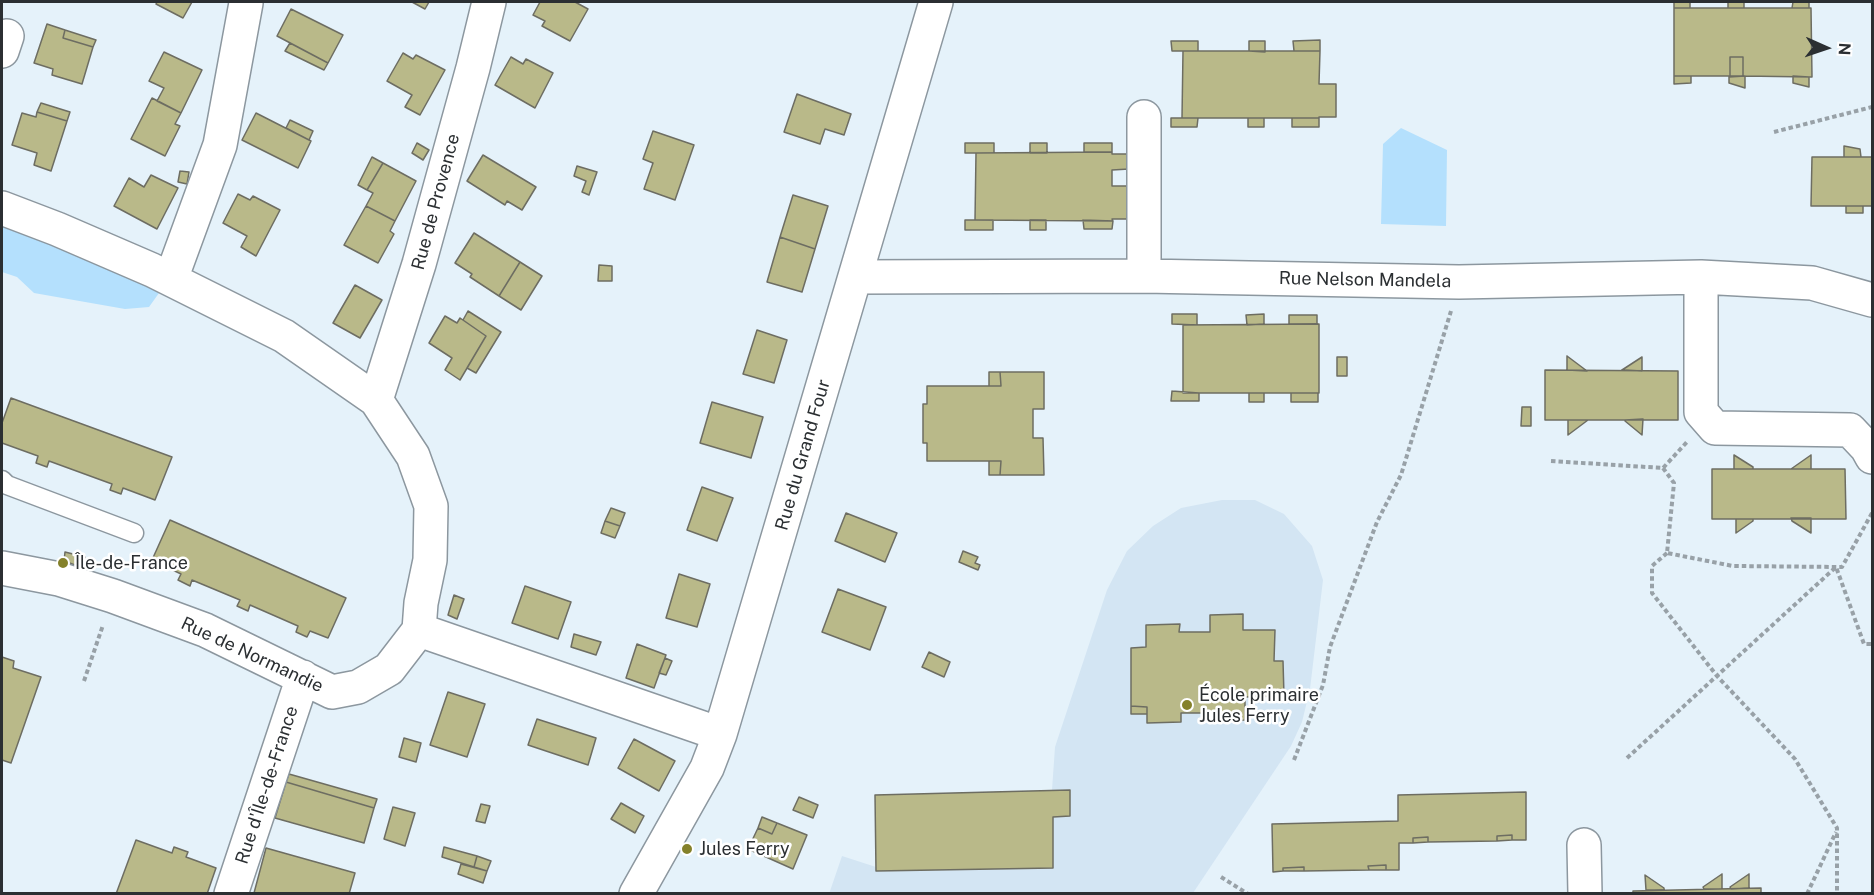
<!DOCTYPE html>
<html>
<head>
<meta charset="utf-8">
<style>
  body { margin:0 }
  #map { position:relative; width:1874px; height:895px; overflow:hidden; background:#e5f2fa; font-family:"Public Sans",sans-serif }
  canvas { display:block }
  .frame { position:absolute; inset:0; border:3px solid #2b2f32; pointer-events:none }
  .north { position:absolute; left:1796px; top:18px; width:60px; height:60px; -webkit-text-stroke:4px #fff; paint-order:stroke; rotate:93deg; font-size:16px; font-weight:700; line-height:24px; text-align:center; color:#2b2f32 }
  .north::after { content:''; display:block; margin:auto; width:21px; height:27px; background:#2b2f32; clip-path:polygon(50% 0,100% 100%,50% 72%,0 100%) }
</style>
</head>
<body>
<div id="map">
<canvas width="1874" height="895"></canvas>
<div class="frame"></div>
<div class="north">N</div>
</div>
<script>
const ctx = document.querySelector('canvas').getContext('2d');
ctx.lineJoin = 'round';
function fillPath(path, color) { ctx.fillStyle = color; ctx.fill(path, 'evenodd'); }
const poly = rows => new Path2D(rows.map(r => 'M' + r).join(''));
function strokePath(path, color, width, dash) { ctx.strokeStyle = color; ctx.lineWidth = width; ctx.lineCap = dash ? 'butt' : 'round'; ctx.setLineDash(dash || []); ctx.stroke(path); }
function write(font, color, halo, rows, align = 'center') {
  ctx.font = font + ' "Public Sans",sans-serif'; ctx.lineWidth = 5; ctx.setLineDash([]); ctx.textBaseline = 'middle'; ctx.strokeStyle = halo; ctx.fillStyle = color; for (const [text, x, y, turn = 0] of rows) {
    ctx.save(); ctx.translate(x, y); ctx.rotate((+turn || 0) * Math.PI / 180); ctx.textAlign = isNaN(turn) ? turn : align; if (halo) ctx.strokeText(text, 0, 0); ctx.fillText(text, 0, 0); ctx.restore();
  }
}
const built = poly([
  [1222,500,1255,500,1284,514,1312,546,1323,580,1310,689,1302,722,1291,746,1193,893,829,894,842,856,876,867,875,795,1052,790,1055,747,1107,590,1127,551,1153,526,1181,508]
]);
const green = poly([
  [1401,128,1447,150,1446,226,1381,224,1383,144],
  [2,219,125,268,159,293,149,307,125,309,34,293,17,277,2,272]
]);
const building = poly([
  [157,2,192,2,183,18,156,4,157,2],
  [412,2,429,2,425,9,412,2],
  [540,2,575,2,588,9,570,41,542,26,545,21,533,15,540,2],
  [1674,2,1690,2,1690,8,1674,8,1674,2],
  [1728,2,1744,2,1744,8,1728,8,1728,2],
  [1793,2,1809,2,1809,8,1792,8,1793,2],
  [1674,8,1811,8,1812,77,1743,76,1743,57,1730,57,1730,76,1674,76,1674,8],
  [291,9,343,35,328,63,277,36,291,9],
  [47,24,65,30,63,38,93,47,82,84,52,75,53,69,34,63,47,24],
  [65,30,96,40,93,47,63,38,65,30],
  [1320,40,1320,51,1294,51,1293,41,1320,40],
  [1171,41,1198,41,1198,51,1172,51,1171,41],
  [1249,41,1265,41,1265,52,1249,51,1249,41],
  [290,43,328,63,324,70,285,51,290,43],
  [1183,51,1320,51,1319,84,1336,84,1336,117,1319,117,1319,118,1182,118,1183,51],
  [164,52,202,70,181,113,157,101,164,88,149,81,164,52],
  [403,53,413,59,416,55,445,70,420,115,405,107,412,95,387,81,403,53],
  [511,57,523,64,526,59,553,73,535,108,495,85,511,57],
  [1730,57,1743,57,1743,76,1730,76,1730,57],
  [1674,76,1691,76,1691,83,1674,84,1674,76],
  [1745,76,1745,88,1729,83,1729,77,1745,76],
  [1793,76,1809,77,1809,87,1793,83,1793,76],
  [797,94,851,114,844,135,825,129,820,144,784,132,797,94],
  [152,98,181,113,175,124,180,126,165,156,131,139,152,98],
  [41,103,70,112,67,121,37,112,41,103],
  [37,112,67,121,51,171,34,165,37,153,12,145,22,113,36,117,37,112],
  [256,113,311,141,298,168,242,140,256,113],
  [1171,118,1198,118,1197,127,1171,127,1171,118],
  [1248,118,1264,118,1264,127,1248,127,1248,118],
  [1292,118,1319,118,1319,127,1292,127,1292,118],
  [290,120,313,131,309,140,286,128,290,120],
  [653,131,694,145,675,200,644,189,653,163,643,159,653,131],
  [417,143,429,150,423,160,412,153,417,143],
  [965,143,994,143,994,153,965,153,965,143],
  [1030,143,1047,143,1047,153,1030,153,1030,143],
  [1084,143,1112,143,1112,152,1084,152,1084,143],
  [1844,146,1860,149,1861,157,1844,157,1844,146],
  [1112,152,1112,154,1129,154,1129,169,1112,170,1112,186,1129,186,1130,219,1112,219,1113,221,975,220,976,153,1112,152],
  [483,155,536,187,522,210,507,201,505,205,467,181,483,155],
  [372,157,383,163,367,190,358,185,372,157],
  [1812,157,1872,157,1872,206,1811,206,1812,157],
  [383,163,416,181,395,221,366,206,373,193,367,190,383,163],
  [577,166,597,172,589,195,582,192,586,181,574,176,577,166],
  [180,171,189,172,187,184,178,182,180,171],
  [151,175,178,188,157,229,114,206,129,178,144,187,151,175],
  [238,194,250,200,253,196,280,210,256,256,241,247,247,236,223,223,238,194],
  [793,195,828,206,815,249,780,237,793,195],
  [366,206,395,221,390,231,394,234,378,263,344,245,366,206],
  [1846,206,1863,206,1863,213,1846,213,1846,206],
  [965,220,993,220,993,230,965,230,965,220],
  [1030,220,1046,220,1046,230,1030,230,1030,220],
  [1083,220,1113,221,1112,229,1084,229,1083,220],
  [474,233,520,262,499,296,470,277,472,274,455,263,474,233],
  [780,237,815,249,802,292,767,282,780,237],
  [520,262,542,276,521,310,499,296,520,262],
  [599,265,612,266,612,281,598,281,599,265],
  [355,285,382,300,360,338,333,323,355,285],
  [468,311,501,332,476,373,467,368,486,336,463,320,468,311],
  [1172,314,1197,314,1197,325,1172,324,1172,314],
  [1264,314,1264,324,1247,325,1246,315,1264,314],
  [1289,315,1317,315,1317,324,1289,324,1289,315],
  [445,316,457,323,460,318,486,336,460,380,445,370,452,358,429,343,445,316],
  [1319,324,1319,393,1183,393,1183,325,1319,324],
  [757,330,787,340,774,383,743,374,757,330],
  [1567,356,1587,371,1567,370,1567,356],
  [1337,357,1347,357,1347,376,1337,376,1337,357],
  [1642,357,1642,371,1622,370,1642,357],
  [1545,370,1678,371,1678,420,1545,420,1545,370],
  [989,372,1000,372,1001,386,989,386,989,372],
  [1000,372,1044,372,1044,409,1033,409,1033,438,1043,438,1044,475,1000,475,1001,461,927,461,927,443,923,443,923,404,927,404,927,386,1001,386,1000,372],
  [1172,391,1199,393,1199,401,1171,401,1172,391],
  [1249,393,1264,393,1264,402,1249,402,1249,393],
  [1291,393,1318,393,1318,402,1291,402,1291,393],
  [11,398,172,457,155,500,123,488,121,494,110,490,112,484,49,461,47,467,36,463,38,456,2,443,2,423,11,398],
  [712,402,763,417,751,458,700,443,712,402],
  [1522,407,1531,407,1531,426,1521,426,1522,407],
  [1643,419,1642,435,1625,421,1625,420,1643,419],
  [1568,420,1588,420,1568,435,1568,420],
  [1734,455,1753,467,1753,469,1734,469,1734,455],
  [1811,455,1811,469,1791,469,1811,455],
  [989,461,1001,461,1000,475,989,475,989,461],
  [1712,469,1845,469,1846,519,1712,519,1712,469],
  [702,487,733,498,717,541,687,530,702,487],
  [611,508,625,513,620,526,605,521,611,508],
  [846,513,897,533,885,562,835,541,846,513],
  [1791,518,1811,518,1811,533,1792,521,1791,518],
  [1736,519,1753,519,1753,521,1736,533,1736,519],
  [170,520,346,598,328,638,310,631,307,637,296,632,298,626,250,605,248,611,237,606,240,600,192,580,190,586,178,580,181,574,152,560,170,520],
  [605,521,620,526,615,538,601,533,605,521],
  [963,551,978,557,975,563,980,565,978,570,959,562,963,551],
  [65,552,85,557,83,568,64,561,65,552],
  [679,574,710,584,697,627,666,618,679,574],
  [525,586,571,602,558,639,512,623,525,586],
  [838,589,886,607,870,650,822,632,838,589],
  [454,595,464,599,457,619,448,615,454,595],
  [1243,614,1243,630,1275,630,1274,661,1283,661,1284,696,1245,697,1245,720,1211,721,1211,713,1181,713,1181,722,1147,723,1147,707,1131,706,1131,648,1146,647,1146,625,1180,624,1179,632,1210,632,1210,615,1243,614],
  [574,634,601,642,596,655,571,647,574,634],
  [637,644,666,655,654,688,626,678,637,644],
  [929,652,950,662,944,677,922,667,929,652],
  [2,657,14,661,13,668,41,677,11,763,2,760,2,657],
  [665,658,672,661,666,675,659,673,665,658],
  [448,692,485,704,467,757,430,745,448,692],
  [1131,706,1147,707,1147,714,1131,714,1131,706],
  [537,719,596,738,588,765,528,745,537,719],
  [404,738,421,743,416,762,399,757,404,738],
  [634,739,675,761,659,791,618,768,634,739],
  [289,774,377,799,374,808,286,782,289,774],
  [286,782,374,808,364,843,275,818,286,782],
  [1070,790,1070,816,1053,817,1053,868,876,871,875,795,1070,790],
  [1526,792,1526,840,1512,840,1512,835,1497,836,1497,841,1428,842,1428,837,1413,838,1413,843,1399,843,1399,870,1386,870,1386,865,1368,866,1369,870,1304,871,1304,867,1283,868,1283,871,1273,872,1272,824,1398,821,1398,795,1526,792],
  [799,797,818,805,813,818,793,810,799,797],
  [621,803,644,816,635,833,611,819,621,803],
  [481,804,490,806,485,823,476,821,481,804],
  [393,807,415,813,405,846,384,839,393,807],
  [762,817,777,823,772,834,758,828,762,817],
  [777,823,807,835,793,869,748,849,758,828,772,834,777,823],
  [1512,835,1512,840,1497,841,1497,836,1512,835],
  [1428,837,1428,842,1413,843,1413,838,1428,837],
  [136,840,172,853,174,847,188,852,186,857,216,868,207,894,116,894,136,840],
  [444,847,477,856,474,867,442,857,444,847],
  [266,848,355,873,349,894,254,893,266,848],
  [477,856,491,861,487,871,474,867,477,856],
  [461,864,487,871,483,883,458,874,461,864],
  [1386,865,1386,870,1369,870,1368,866,1386,865],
  [1304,867,1304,871,1283,871,1283,868,1304,867],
  [1722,874,1722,889,1704,889,1703,887,1722,874],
  [1749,874,1749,888,1731,889,1730,887,1749,874],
  [1645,875,1664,888,1664,890,1646,890,1645,875],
  [1761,888,1761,894,1633,894,1633,891,1761,888]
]);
const path = poly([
  [1774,132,1872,107],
  [1551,461,1663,468,1687,442],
  [1663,468,1674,483,1667,553,1733,566,1842,567,1872,513],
  [1667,553,1652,566,1652,593,1717,676,1795,759,1837,828,1837,894],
  [84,681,103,625],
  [1627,758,1836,567,1864,644,1872,644],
  [1294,760,1323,685,1330,647,1377,522,1401,475,1451,311],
  [1221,877,1248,894],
  [1418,894,1471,894],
  [1807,894,1836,832]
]);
const service = poly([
  [2,480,7,485,134,533]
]);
const minor = poly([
  [2,51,7,36],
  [1144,117,1144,276],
  [2,208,57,229,152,270,284,336,376,400,413,456,431,506,430,560,421,603,419,630],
  [855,277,1144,276,1459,282,1701,277,1812,283,1872,300],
  [1701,277,1701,412,1715,428,1850,430,1867,448,1872,457],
  [171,279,220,145,246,3],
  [376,400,419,264,473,68,489,2],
  [2,568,59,579,113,596,205,630,332,692,358,687,389,669,419,630,720,734],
  [1584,845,1585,894],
  [231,894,303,677],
  [636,894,707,768,720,734,936,2]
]);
const markers = [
  [63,563,6,"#84812a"],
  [1187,705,6,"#84812a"],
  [687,849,6,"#84812a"]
];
const streetNames = [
  ["Rue de Provence",436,202,-75],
  ["Rue Nelson Mandela",1365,280,1],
  ["Rue du Grand Four",803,455,-74],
  ["Rue de Normandie",252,655,25],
  ["Rue d'Île-de-France",267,785,-72]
];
const poiNames = [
  ["Île-de-France",75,563],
  ["École primaire",1199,695],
  ["Jules Ferry",1199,716],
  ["Jules Ferry",699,849]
];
fillPath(built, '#d3e5f3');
fillPath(green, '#b4e0fd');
fillPath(building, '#b9b989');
strokePath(building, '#6d6d62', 1.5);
strokePath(service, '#8c979f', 21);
strokePath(minor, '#8c979f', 36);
strokePath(path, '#98a1a7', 4, [4.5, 3]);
strokePath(service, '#fff', 18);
strokePath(minor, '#fff', 33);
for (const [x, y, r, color] of markers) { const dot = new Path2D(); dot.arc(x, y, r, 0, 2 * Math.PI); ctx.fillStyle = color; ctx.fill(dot); strokePath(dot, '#fff', 2); }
write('18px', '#2b2f32', '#fff', streetNames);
write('18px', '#2b2f32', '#fff', poiNames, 'left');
</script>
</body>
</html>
